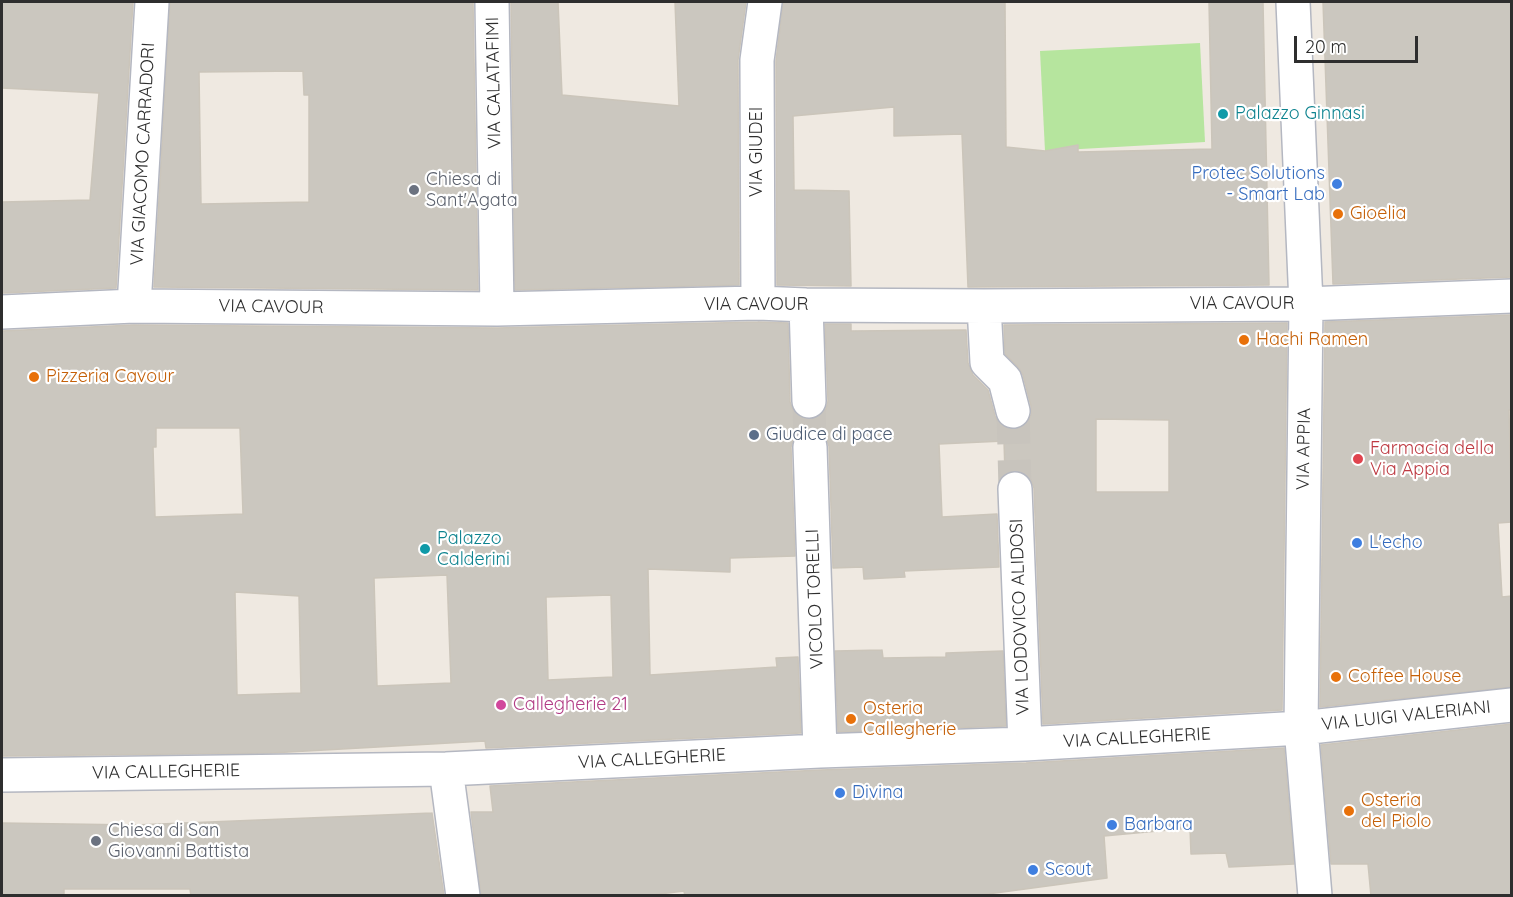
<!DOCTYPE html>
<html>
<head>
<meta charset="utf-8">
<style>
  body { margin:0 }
  #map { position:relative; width:1513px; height:897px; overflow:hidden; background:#efe9e1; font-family:Quicksand,sans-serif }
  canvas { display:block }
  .frame { position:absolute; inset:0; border:3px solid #2e2e2e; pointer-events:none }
  .scale { position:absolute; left:1294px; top:36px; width:124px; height:27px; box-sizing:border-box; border:3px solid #2e2e2e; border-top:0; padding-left:8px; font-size:18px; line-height:21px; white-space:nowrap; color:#2e2e2e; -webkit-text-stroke:4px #fff; paint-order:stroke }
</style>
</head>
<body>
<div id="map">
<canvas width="1513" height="897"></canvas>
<div class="frame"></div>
<div class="scale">20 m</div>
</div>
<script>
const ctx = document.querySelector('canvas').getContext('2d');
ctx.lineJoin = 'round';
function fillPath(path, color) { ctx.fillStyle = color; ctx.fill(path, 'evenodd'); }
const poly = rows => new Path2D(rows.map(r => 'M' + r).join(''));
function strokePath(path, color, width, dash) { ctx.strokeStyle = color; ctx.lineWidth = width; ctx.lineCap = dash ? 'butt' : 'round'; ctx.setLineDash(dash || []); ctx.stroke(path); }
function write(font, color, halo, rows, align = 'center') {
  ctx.font = font + ' Quicksand,sans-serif'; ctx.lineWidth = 4.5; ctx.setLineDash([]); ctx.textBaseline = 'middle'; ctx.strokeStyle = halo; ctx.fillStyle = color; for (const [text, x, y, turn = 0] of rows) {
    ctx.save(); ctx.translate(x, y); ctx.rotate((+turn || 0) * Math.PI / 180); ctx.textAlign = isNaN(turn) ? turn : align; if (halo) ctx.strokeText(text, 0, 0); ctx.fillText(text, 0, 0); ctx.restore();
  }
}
const green = poly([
  [1200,43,1205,142,1045,151,1040,51]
]);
const building = poly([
  [2,2,133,2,116,288,2,293,2,202,90,200,99,93,2,88,2,2],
  [170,2,473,2,478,290,154,287,170,2],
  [303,71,304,95,309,95,309,202,201,204,199,72,303,71],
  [511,2,558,2,562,95,679,106,675,2,746,2,738,60,739,285,515,290,511,2],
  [783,2,1005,2,1006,147,1045,151,1078,145,1078,152,1212,149,1209,2,1263,2,1269,285,968,287,962,134,894,136,894,107,793,116,794,190,849,191,851,286,777,285,776,61,783,2],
  [1323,2,1512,2,1512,277,1333,284,1323,2],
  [1512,315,1512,410,1509,410,1512,522,1498,523,1502,597,1512,596,1512,687,1320,707,1325,322,1512,315],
  [758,322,788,323,790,402,793,410,800,417,809,420,819,417,826,409,828,401,825,324,851,324,851,331,966,330,968,363,973,375,988,390,995,416,999,424,1007,429,1017,429,1026,424,1031,415,1031,406,1023,375,1018,367,1005,354,1004,325,1287,323,1282,710,1043,724,1034,488,1031,480,1024,473,1015,470,1005,473,1004,441,939,444,942,517,997,514,999,567,904,571,905,577,864,579,863,567,833,568,829,446,826,437,819,431,809,428,800,431,794,438,791,447,795,556,730,558,730,572,648,569,650,675,777,667,776,658,798,657,801,733,486,748,485,741,271,753,2,756,2,331,134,325,497,328,758,322],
  [1096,419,1169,420,1169,492,1096,492,1096,419],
  [156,428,240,428,243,514,155,517,153,447,156,447,156,428],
  [447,575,451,683,377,686,374,578,447,575],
  [235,592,299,596,301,693,237,695,235,592],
  [611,595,613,677,548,680,546,597,611,595],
  [882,650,883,658,946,657,946,653,1003,651,1006,726,838,732,835,651,882,650],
  [1512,724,1512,896,1371,896,1368,864,1331,864,1321,745,1512,724],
  [1284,748,1294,864,1229,867,1226,853,1191,854,1190,828,1104,836,1107,878,973,896,685,896,684,891,644,896,481,896,471,812,493,812,490,786,821,770,1026,763,1284,748],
  [432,813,444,896,191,896,190,889,64,889,64,896,2,896,2,823,135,825,432,813]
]);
const minorTunnel = poly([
  [809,401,810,447],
  [1013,411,1015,489]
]);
const minor = poly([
  [492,2,497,309],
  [1293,2,1306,304,1301,728,1315,896],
  [758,303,757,60,765,2],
  [806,305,809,401],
  [134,306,152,2],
  [984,306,987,362,1005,380,1013,411],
  [2,312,134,306,497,309,758,303,806,305,984,306,1306,304,1512,296],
  [810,447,820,751],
  [1015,489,1025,744],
  [446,769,463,896],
  [2,775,446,769,820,751,1025,744,1301,728,1512,705]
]);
const markers = [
  [1223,114,6,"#0f9aa8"],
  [1337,184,6,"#3f7fe0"],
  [414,190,6,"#6b7280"],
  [1338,214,6,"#e8710a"],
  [1244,340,6,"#e8710a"],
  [34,377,6,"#e8710a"],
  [754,435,6,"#5c6f8a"],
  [1358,459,6,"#e0444e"],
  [1357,543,6,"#3f7fe0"],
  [425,549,6,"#0f9aa8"],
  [1336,677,6,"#e8710a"],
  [501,705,6,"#d1479c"],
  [851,719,6,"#e8710a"],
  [840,793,6,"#3f7fe0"],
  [1349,811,6,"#e8710a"],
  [1112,825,6,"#3f7fe0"],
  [96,841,6,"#6b7280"],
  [1033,870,6,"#3f7fe0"]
];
const streetNames = [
  ["VIA CALATAFIMI",494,83,-91],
  ["VIA GIUDEI",757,152,-90],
  ["VIA GIACOMO CARRADORI",143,154,-87],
  ["VIA CAVOUR",1242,304],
  ["VIA CAVOUR",756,305],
  ["VIA CAVOUR",271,307,1],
  ["VIA APPIA",1304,449,-89],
  ["VICOLO TORELLI",815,599,-92],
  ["VIA LODOVICO ALIDOSI",1020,617,-92],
  ["VIA LUIGI VALERIANI",1406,716,-6],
  ["VIA CALLEGHERIE",1137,738,-3],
  ["VIA CALLEGHERIE",652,759,-3],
  ["VIA CALLEGHERIE",166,772,-1]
];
const cultureNames = [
  ["Palazzo Ginnasi",1235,114],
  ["Palazzo",437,539],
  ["Calderini",437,560]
];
const shopNames = [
  ["Protec Solutions",1325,174,"right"],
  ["- Smart Lab",1325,195,"right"],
  ["L'echo",1369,543],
  ["Divina",852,793],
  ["Barbara",1124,825],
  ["Scout",1045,870]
];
const worshipNames = [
  ["Chiesa di",426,180],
  ["Sant'Agata",426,201],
  ["Chiesa di San",108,831],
  ["Giovanni Battista",108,852]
];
const foodNames = [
  ["Gioelia",1350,214],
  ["Hachi Ramen",1256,340],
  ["Pizzeria Cavour",46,377],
  ["Coffee House",1348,677],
  ["Osteria",863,709],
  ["Callegherie",863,730],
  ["Osteria",1361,801],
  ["del Piolo",1361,822]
];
const serviceNames = [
  ["Giudice di pace",766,435]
];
const healthNames = [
  ["Farmacia della",1370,449],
  ["Via Appia",1370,470]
];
const hotelNames = [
  ["Callegherie 21",513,705]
];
fillPath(green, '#b6e59e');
fillPath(building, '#cbc7bf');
strokePath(building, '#cbc5ba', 1.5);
strokePath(minorTunnel, '#c8c4bd', 33, [33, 16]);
strokePath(minor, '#b4b7c1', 36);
strokePath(minor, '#fff', 33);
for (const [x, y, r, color] of markers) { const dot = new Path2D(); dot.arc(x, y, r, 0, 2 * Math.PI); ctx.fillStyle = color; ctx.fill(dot); strokePath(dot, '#fff', 2); }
write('18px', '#2e2e2e', '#fff', streetNames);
write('18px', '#0d838f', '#fff', cultureNames, 'left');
write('18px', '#366cbe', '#fff', shopNames, 'left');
write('18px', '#5b616d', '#fff', worshipNames, 'left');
write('18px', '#c56008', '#fff', foodNames, 'left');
write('18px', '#4e5e75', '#fff', serviceNames, 'left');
write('18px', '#be3a42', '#fff', healthNames, 'left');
write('18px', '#b23c85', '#fff', hotelNames, 'left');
</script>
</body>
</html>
